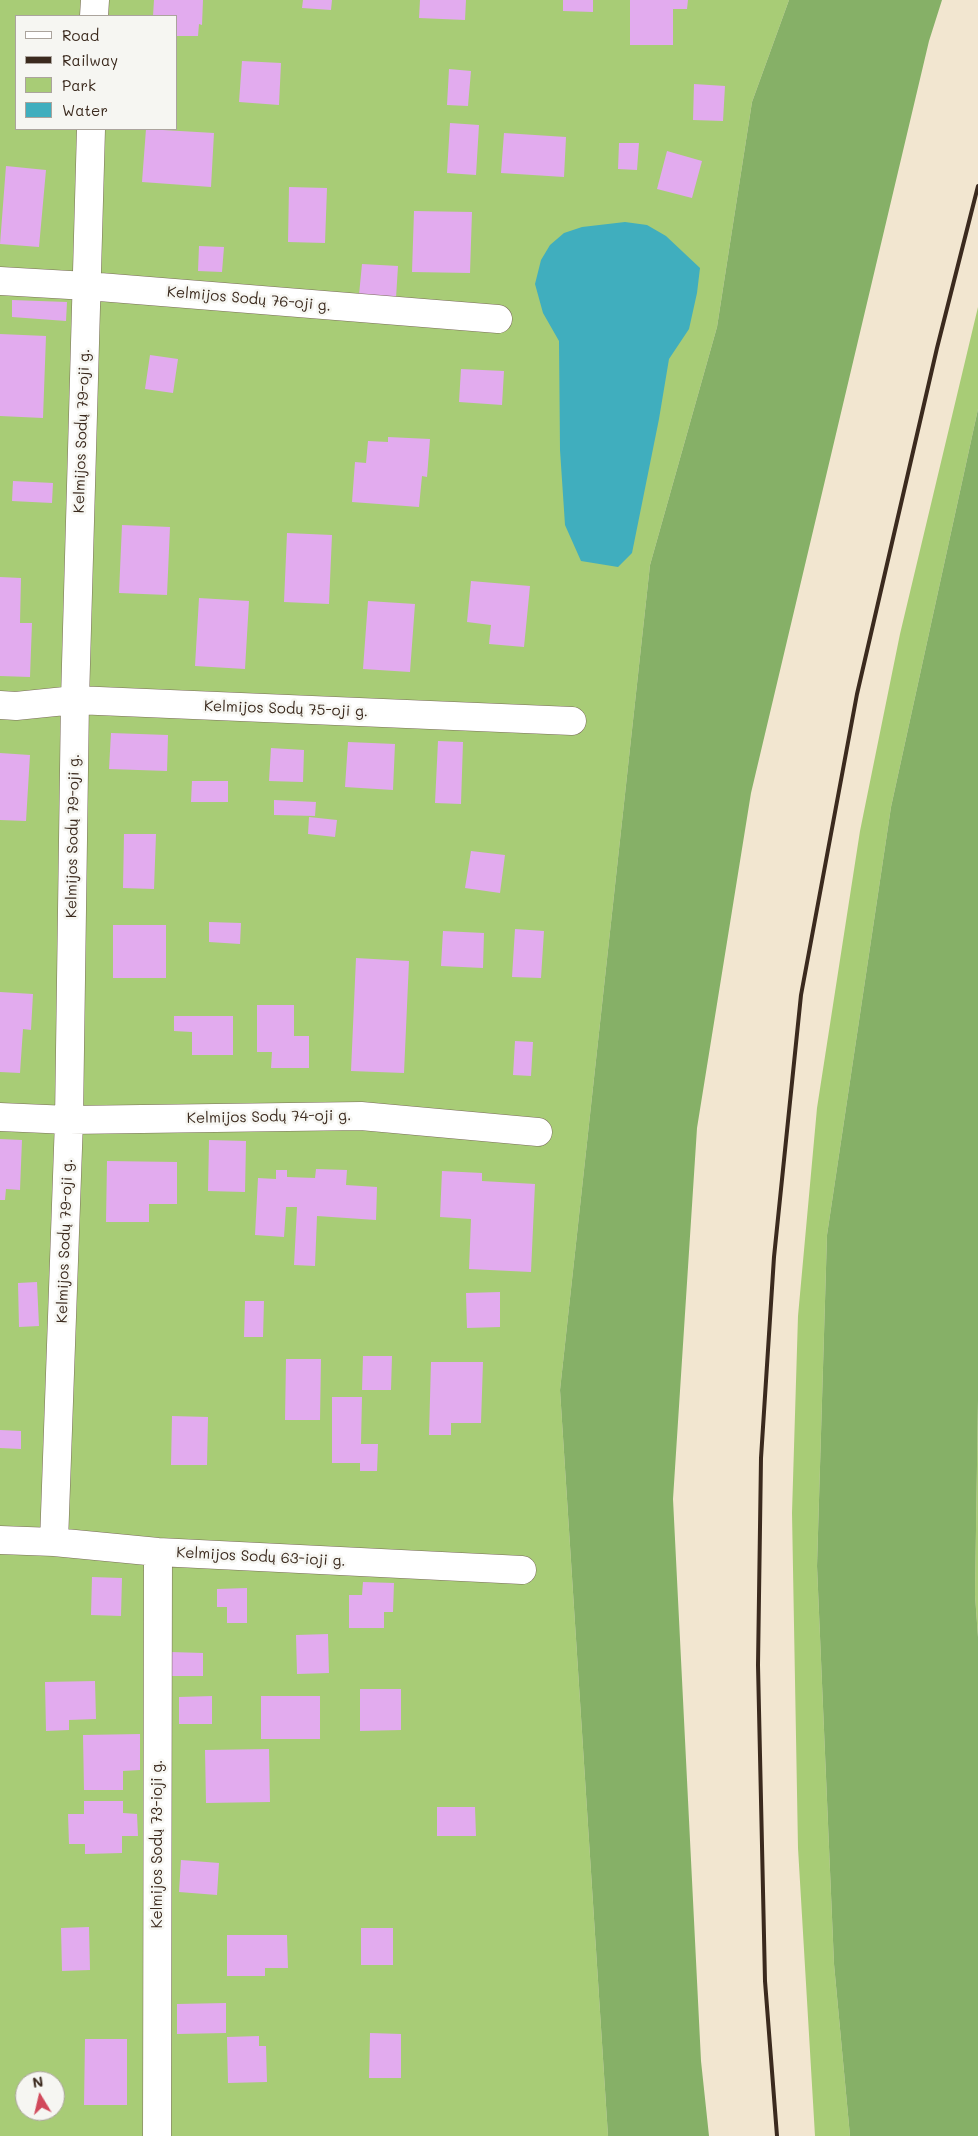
<!DOCTYPE html>
<html>
<head>
<meta charset="utf-8">
<style>
  body { margin:0 }
  #map { position:relative; width:978px; height:2136px; overflow:hidden; background:#f2e6d0; font-family:Mali,sans-serif }
  canvas { display:block }
  .legend { position:absolute; left:15px; top:15px; width:162px; height:115px; box-sizing:border-box; background:#f6f6f2; border:1px solid #aba49d; margin:0; padding:6px 9px; list-style:none; font-size:15px; color:#3b2a1e }
  .legend li { display:flex; align-items:center; gap:10px; height:25px }
  .legend b { width:25px; border:1px solid #aba49d }
  .north { position:absolute; left:15px; top:2071px; width:50px; height:50px; box-sizing:border-box; background:#f6f6f2; border:1px solid #aba49d; border-radius:50%; rotate:351deg; font-size:14px; font-weight:700; line-height:20px; text-align:center; color:#3b2a1e }
  .north::after { content:''; display:block; margin:auto; width:18px; height:22px; background:#d1495b; clip-path:polygon(50% 0,100% 100%,50% 72%,0 100%) }
</style>
</head>
<body>
<div id="map">
<canvas width="978" height="2136"></canvas>
<ul class="legend">
<li><b style="height:6px;background:#fff"></b>Road</li>
<li><b style="height:6px;background:#3b2a1e"></b>Railway</li>
<li><b style="height:14px;background:#a8cc76"></b>Park</li>
<li><b style="height:14px;background:#40aebe"></b>Water</li>
</ul>
<div class="north">N</div>
</div>
<script>
const ctx = document.querySelector('canvas').getContext('2d');
ctx.lineJoin = 'round';
function fillPath(path, color) { ctx.fillStyle = color; ctx.fill(path, 'evenodd'); }
const poly = rows => new Path2D(rows.map(r => 'M' + r).join(''));
function strokePath(path, color, width, dash) { ctx.strokeStyle = color; ctx.lineWidth = width; ctx.lineCap = dash ? 'butt' : 'round'; ctx.setLineDash(dash || []); ctx.stroke(path); }
function write(font, color, halo, rows, align = 'center') {
  ctx.font = font + ' Mali,sans-serif'; ctx.lineWidth = 5; ctx.setLineDash([]); ctx.textBaseline = 'middle'; ctx.strokeStyle = halo; ctx.fillStyle = color; for (const [text, x, y, turn = 0] of rows) {
    ctx.save(); ctx.translate(x, y); ctx.rotate((+turn || 0) * Math.PI / 180); ctx.textAlign = isNaN(turn) ? turn : align; if (halo) ctx.strokeText(text, 0, 0); ctx.fillText(text, 0, 0); ctx.restore();
  }
}
const green = poly([
  [0,0,789,0,752,102,717,327,650,565,560,1390,608,2136,0,2136],
  [16,16,176,16,176,129,16,129],
  [25,2081,55,2081,55,2111,25,2111],
  [978,307,978,409,891,807,827,1235,817,1566,834,1964,850,2136,815,2136,798,1848,792,1513,798,1316,817,1108,860,831,900,634],
  [978,1400,978,1637,975,1595]
]);
const forest = poly([
  [789,0,942,0,929,41,751,793,697,1128,673,1499,701,2061,709,2136,608,2136,560,1390,650,565,717,327,752,102],
  [978,409,978,1400,975,1595,978,1637,978,2136,850,2136,834,1964,817,1566,827,1235,891,807]
]);
const water = poly([
  [625,222,647,225,666,236,700,268,697,293,689,329,669,359,659,419,632,553,618,567,581,561,565,525,560,450,559,341,543,313,535,284,541,260,550,245,564,233,582,227]
]);
const building = poly([
  [154,0,203,0,202,25,199,24,198,36,176,36,176,16,153,16],
  [303,0,332,0,331,10,302,8],
  [420,0,466,0,465,20,419,18],
  [563,0,593,0,593,12,563,11],
  [630,0,688,0,687,9,673,9,673,45,630,45],
  [242,61,281,63,279,105,239,102],
  [449,69,471,71,468,106,447,105],
  [694,84,725,86,723,121,693,120],
  [450,123,479,125,476,175,447,173],
  [146,129,214,133,211,187,142,182],
  [504,133,566,137,564,177,501,173],
  [619,143,639,143,637,170,618,169],
  [667,151,702,161,692,198,657,189],
  [6,166,46,170,39,247,0,244],
  [289,187,327,188,325,243,288,242],
  [414,211,472,212,470,273,412,272],
  [199,246,224,247,222,272,198,271],
  [362,264,398,266,396,298,359,295],
  [12,300,67,302,66,321,12,317],
  [0,334,46,336,43,418,0,416],
  [150,355,178,359,173,393,145,389],
  [461,369,504,371,502,405,459,402],
  [388,437,430,439,427,477,422,476,419,507,352,502,355,462,366,463,368,441,388,442],
  [13,481,53,483,52,503,12,501],
  [122,525,170,527,167,595,119,593],
  [287,533,332,535,329,604,284,602],
  [0,577,21,578,20,623,32,623,30,677,0,676],
  [471,581,530,586,524,647,489,644,491,625,467,622],
  [199,598,249,601,245,669,195,666],
  [368,601,415,604,410,672,363,669],
  [111,733,168,735,167,771,109,769],
  [438,741,463,742,461,804,435,803],
  [348,742,395,744,393,790,345,787],
  [271,748,304,750,303,782,269,781],
  [0,753,30,755,26,821,0,820],
  [192,781,228,781,228,802,191,802],
  [274,800,316,802,315,816,274,815],
  [309,817,337,820,335,837,308,834],
  [124,834,156,834,154,889,123,888],
  [471,851,505,855,500,893,465,888],
  [209,922,241,923,240,944,209,942],
  [113,925,166,925,166,978,113,978],
  [515,929,544,931,541,978,512,977],
  [443,931,484,933,483,968,441,966],
  [356,958,409,961,404,1073,351,1071],
  [0,992,33,994,31,1030,23,1029,20,1073,0,1072],
  [257,1005,294,1005,294,1036,309,1036,309,1068,271,1068,272,1052,257,1052],
  [174,1016,233,1016,233,1055,192,1055,192,1032,174,1031],
  [515,1041,533,1042,531,1076,513,1075],
  [0,1139,22,1140,20,1190,6,1189,5,1200,0,1200],
  [209,1140,246,1141,245,1192,208,1191],
  [107,1161,177,1162,177,1204,149,1204,149,1222,106,1222],
  [316,1169,347,1170,346,1185,377,1187,376,1220,317,1216,315,1266,294,1265,297,1207,286,1207,284,1237,255,1235,258,1178,276,1179,276,1170,287,1170,287,1177,315,1178],
  [442,1171,482,1173,482,1181,535,1184,531,1272,469,1269,471,1219,440,1217],
  [37,1282,39,1326,19,1327,18,1283],
  [500,1292,500,1327,467,1328,466,1293],
  [245,1301,264,1301,263,1337,244,1337],
  [363,1356,392,1356,391,1390,362,1390],
  [286,1359,321,1359,320,1420,285,1420],
  [431,1362,483,1362,481,1423,451,1423,451,1435,429,1435],
  [332,1397,362,1397,361,1444,378,1444,377,1471,360,1471,360,1463,332,1463],
  [172,1416,208,1417,207,1465,171,1465],
  [0,1430,21,1431,21,1449,0,1448],
  [92,1577,122,1578,121,1616,91,1615],
  [363,1582,394,1583,393,1612,384,1612,384,1628,349,1628,349,1595,362,1595],
  [247,1588,247,1623,227,1623,227,1607,217,1607,217,1589],
  [328,1634,329,1673,297,1674,296,1635],
  [171,1652,203,1653,203,1676,171,1676],
  [95,1681,96,1719,69,1720,69,1730,46,1731,45,1682],
  [360,1689,401,1689,401,1730,360,1731],
  [212,1696,212,1724,179,1724,179,1697],
  [261,1696,320,1696,320,1739,261,1739],
  [140,1734,140,1770,123,1771,123,1790,84,1790,83,1735],
  [269,1749,270,1802,206,1803,205,1750],
  [84,1801,123,1801,123,1813,137,1814,138,1836,122,1836,122,1853,85,1854,85,1844,69,1844,68,1814,84,1814],
  [437,1807,475,1807,476,1836,437,1836],
  [181,1860,219,1863,217,1895,179,1892],
  [89,1927,90,1970,62,1971,61,1928],
  [361,1928,393,1928,393,1965,361,1965],
  [227,1935,287,1935,288,1968,265,1968,265,1976,227,1976],
  [226,2003,226,2033,177,2034,177,2004],
  [370,2033,401,2034,401,2078,369,2078],
  [259,2036,259,2046,266,2046,267,2082,228,2083,227,2037],
  [85,2039,127,2039,127,2105,84,2105]
]);
const minor = poly([
  [94,16,95,0],
  [0,281,87,286,498,319],
  [0,705,16,706,75,700,572,721],
  [0,1117,69,1120,361,1116,538,1132],
  [0,1540,54,1542,158,1552,522,1570],
  [54,1542,69,1120,75,700,91,129],
  [157,2136,158,1552]
]);
const rail = poly([
  [777,2136,765,1981,758,1665,761,1458,774,1257,801,995,857,694,937,348,978,186]
]);
const streetNames = [
  ["Kelmijos Sodų 76-oji g.",249,299,5],
  ["Kelmijos Sodų 79-oji g.",82,431,-88],
  ["Kelmijos Sodų 75-oji g.",286,709,2],
  ["Kelmijos Sodų 79-oji g.",73,836,-89],
  ["Kelmijos Sodų 74-oji g.",269,1117,-1],
  ["Kelmijos Sodų 79-oji g.",65,1241,-88],
  ["Kelmijos Sodų 63-ioji g.",261,1557,3],
  ["Kelmijos Sodų 73-ioji g.",157,1844,-90]
];
fillPath(green, '#a8cc76');
fillPath(forest, '#86b067');
fillPath(water, '#40aebe');
fillPath(building, '#e2abee');
strokePath(minor, '#7b6c5c', 29);
strokePath(minor, '#fff', 28);
strokePath(rail, '#3b2a1e', 4);
write('15px', '#3b2a1e', '#f6f6f2', streetNames);
</script>
</body>
</html>
